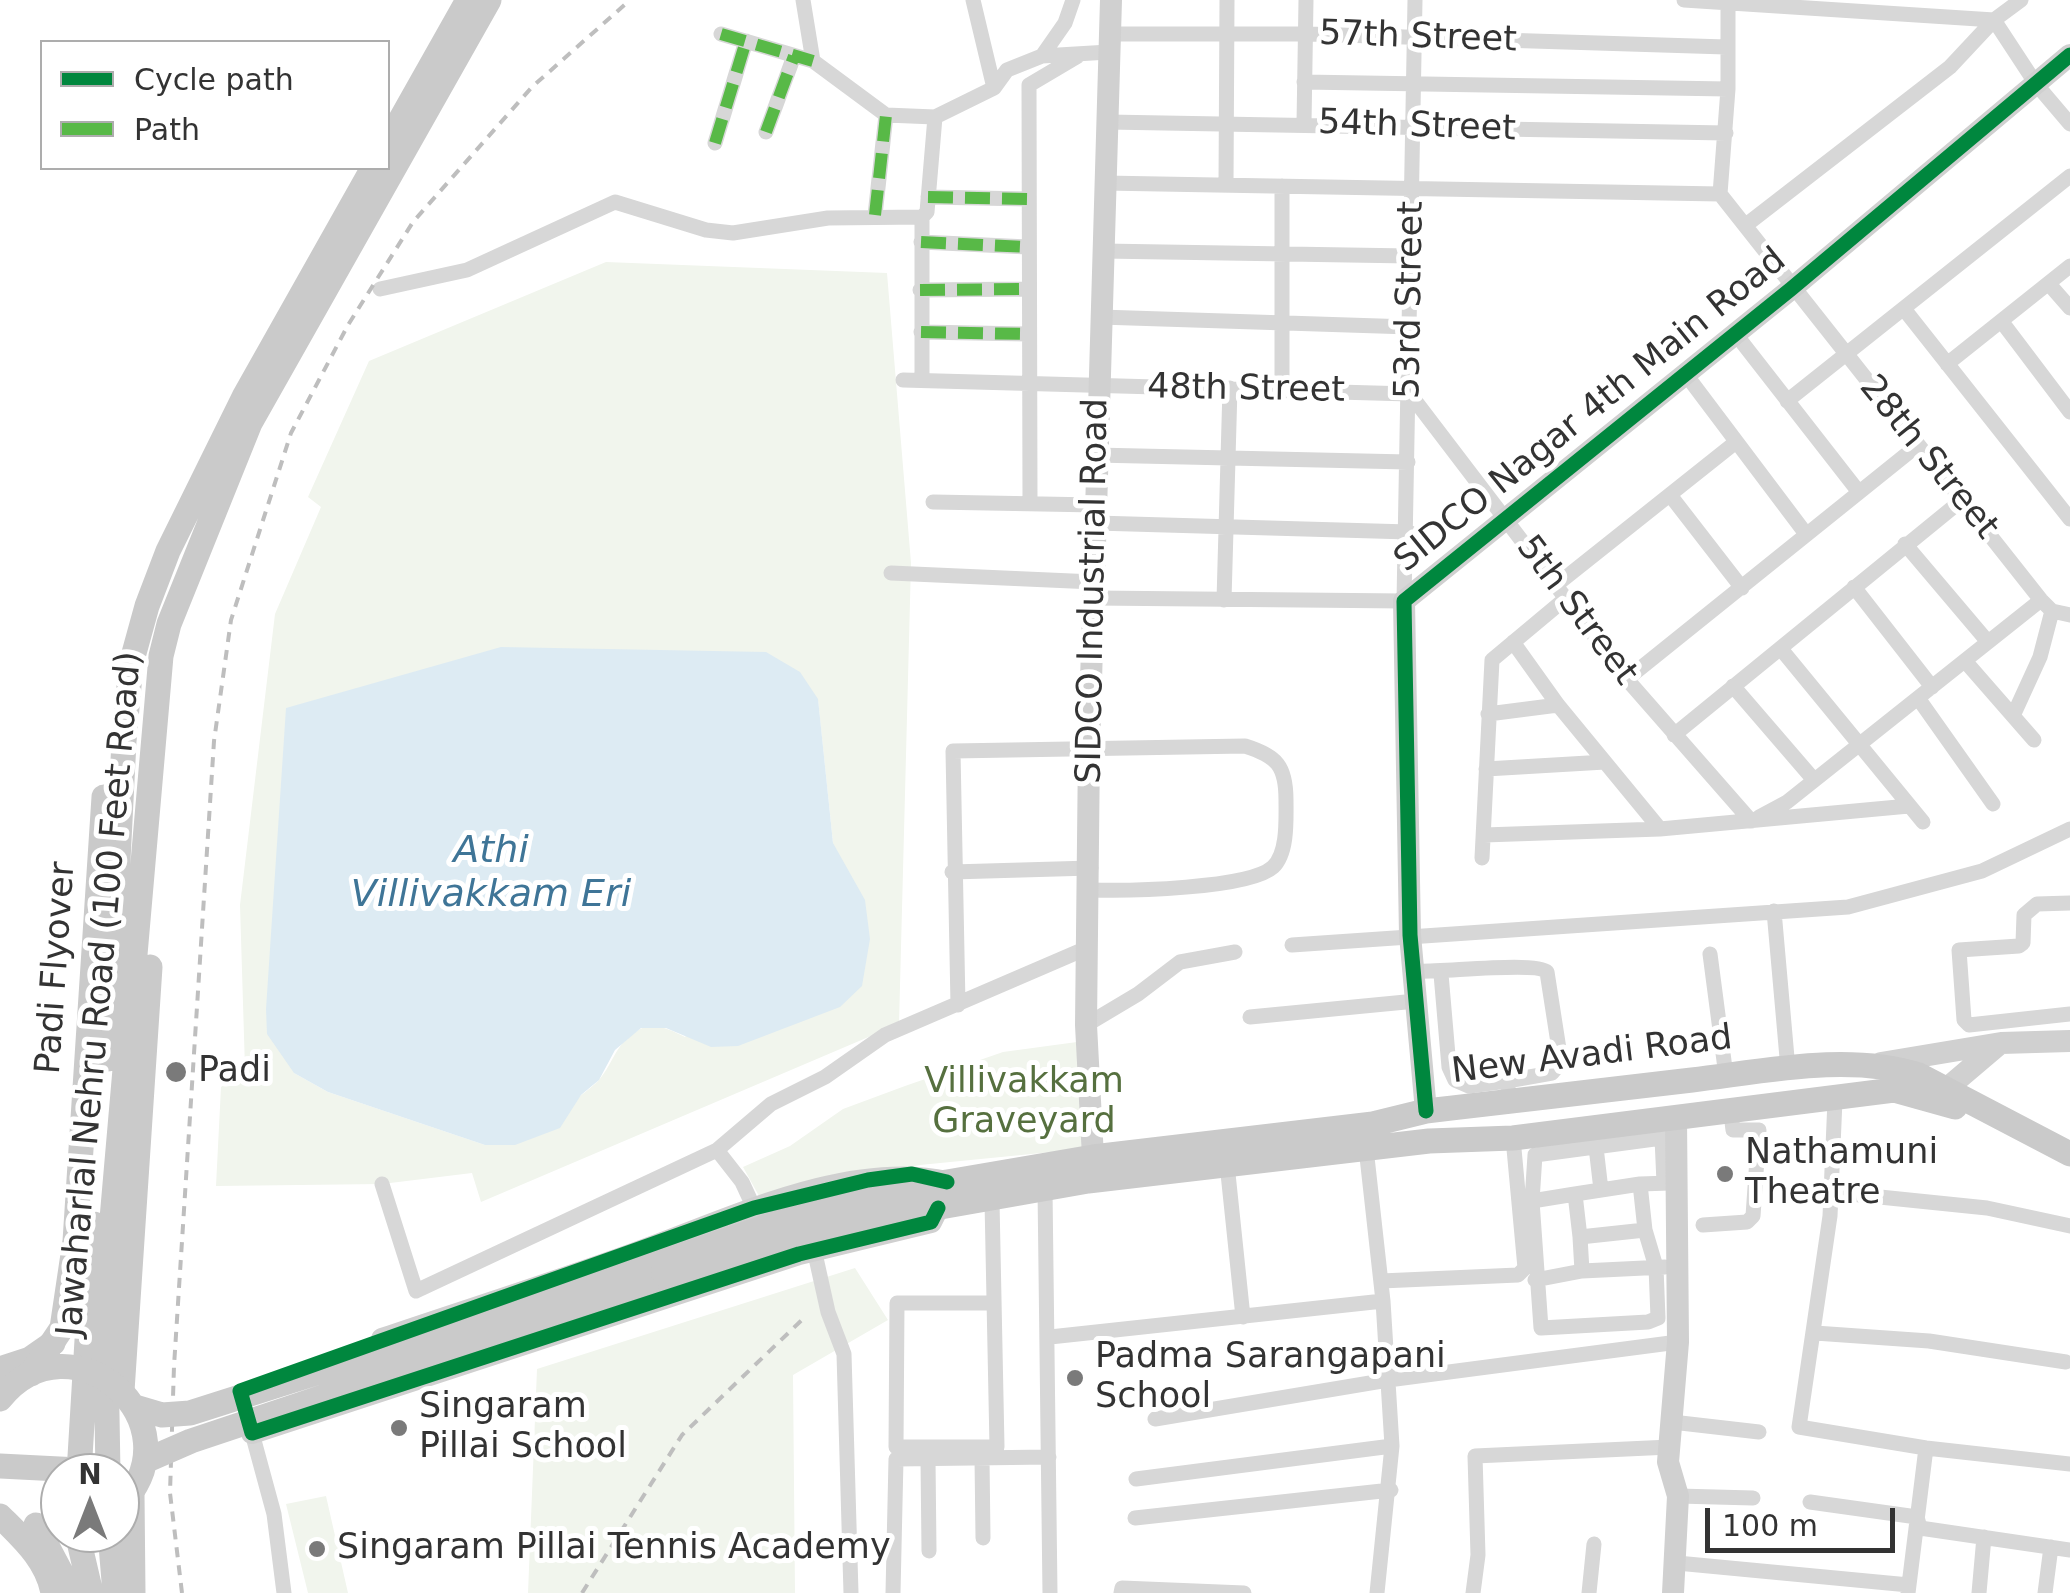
<!DOCTYPE html>
<html>
<head>
<meta charset="utf-8">
<style>
	body { margin:0 }
	#map { position:relative; width:2070px; height:1593px; overflow:hidden; background:#fff; font-family:"DejaVu Sans",sans-serif }
	canvas { display:block }
	.legend { position:absolute; left:40px; top:40px; width:350px; height:130px; box-sizing:border-box; background:#fff; border:2px solid #adadad; margin:0; padding:12px 18px; list-style:none; font-size:30px; color:#333 }
	.legend li { display:flex; align-items:center; gap:20px; height:50px }
	.legend b { width:50px; border:2px solid #adadad }
	.north { position:absolute; left:40px; top:1453px; width:100px; height:100px; box-sizing:border-box; background:#fff; border:2px solid #adadad; border-radius:50%; rotate:0deg; font-size:28px; font-weight:700; line-height:40px; text-align:center; color:#333 }
	.north::after { content:''; display:block; margin:auto; width:35px; height:45px; background:#7a7a7a; clip-path:polygon(50% 0,100% 100%,50% 72%,0 100%) }
	.scale { position:absolute; left:1705px; top:1508px; width:190px; height:45px; box-sizing:border-box; border:5px solid #333; border-top:0; padding-left:12px; font-size:30px; line-height:35px; white-space:nowrap; color:#333; -webkit-text-stroke:8px #fff; paint-order:stroke }
</style>
</head>
<body>
<div id="map">
<canvas width="2070" height="1593"></canvas>
<ul class="legend">
<li><b style="height:12px;background:#00873e"></b>Cycle path</li>
<li><b style="height:12px;background:#58b947"></b>Path</li>
</ul>
<div class="north">N</div>
<div class="scale">100 m</div>
</div>
<script>
const c = document.querySelector('canvas').getContext('2d');
c.lineJoin = 'round';
function fill(path, color) { c.fillStyle = color; c.fill(path, 'evenodd'); }
function trace(path, color, width, dash) { c.strokeStyle = color; c.lineWidth = width; c.lineCap = dash ? 'butt' : 'round'; c.setLineDash(dash || []); c.stroke(path); }
function drawText(font, color, halo, rows, align = 'center') {
  c.font = font + ' "DejaVu Sans",sans-serif'; c.lineWidth = 10; c.setLineDash([]); c.textBaseline = 'middle'; c.strokeStyle = halo; c.fillStyle = color; for (const [text, x, y, turn = 0] of rows) {
    c.save(); c.translate(x, y); c.rotate((+turn || 0) * Math.PI / 180); c.textAlign = isNaN(turn) ? turn : align; if (halo) c.strokeText(text, 0, 0); c.fillText(text, 0, 0); c.restore();
  }
}
fill(new Path2D(`
	M 606,262 L 887,273 L 911,563 L 899,1024 L 481,1202 L 472,1173 L 382,1184 L 216,1186 L 221,1087 L 245,1069 L 240,905 L 275,614 L 321,507 L 308,497 L 369,361 ZM 818,700 L 833,843 L 685,1037 C 671,1030 655,1022 640,1029 C 615,1041 613,1067 596,1083 C 566,1111 520,1127 485,1145 L 328,1092 L 294,1073 Z
	M 1077,1042 L 1082,1149 L 920,1165 L 759,1196 L 743,1167 L 790,1146 L 843,1109 L 905,1086 L 1003,1052 Z
	M 855,1268 L 888,1320 L 793,1375 L 795,1593 L 528,1593 L 537,1369 Z
	M 326,1496 L 348,1593 L 308,1593 L 286,1504 Z`), '#f1f5ed');
fill(new Path2D(`
	M 501,647 L 766,652 L 800,672 L 818,699 L 833,843 L 865,900 L 870,939 L 862,986 L 840,1007 L 738,1046 L 711,1047 L 666,1028 L 641,1028 L 615,1050 L 599,1080 L 581,1095 L 560,1128 L 515,1145 L 485,1145 L 328,1092 L 294,1073 L 267,1034 L 266,1009 L 286,708 Z`), '#ddebf3');
trace(new Path2D(`
	M 803,0 L 813,61 L 886,115 L 935,117 L 994,88 L 1007,70 L 1042,56 L 1065,23 L 1073,0
	M 973,0 L 994,88
	M 1684,0 L 1994,20 L 2036,84 L 2070,124
	M 721,34 L 813,61
	M 1110,34 L 1308,34 L 1726,47
	M 1042,56 L 1109,52
	M 1304,82 L 1728,89
	M 1108,122 L 1726,133
	M 1304,124 L 1306,0
	M 766,132 L 794,56
	M 715,143 L 746,41
	M 1104,183 L 1720,194 L 2041,600 L 2052,611 L 2070,615
	M 1226,185 L 1227,0
	M 1720,194 L 1728,89 L 1728,0
	M 928,197 L 1029,199
	M 875,215 L 886,115
	M 922,217 L 922,380
	M 1746,225 L 1950,67 L 1994,20 L 2021,0
	M 921,242 L 1028,247
	M 1103,251 L 1410,256
	M 2049,284 L 2070,308
	M 380,289 L 467,270 L 615,202 L 706,230 L 733,233 L 828,218 L 922,217 L 927,212 L 935,117
	M 920,290 L 1027,289
	M 1904,309 L 2070,519
	M 1100,317 L 1410,327
	M 2002,322 L 2070,412
	M 921,332 L 1027,334
	M 1734,332 L 1858,491
	M 1947,364 L 2070,266
	M 1684,372 L 1806,534
	M 903,380 L 1410,394 L 1631,684 L 1751,821
	M 1282,389 L 1282,186
	M 1787,401 L 2070,176
	M 1095,455 L 1408,462
	M 1670,495 L 1742,588
	M 1030,501 L 1029,85 L 1078,56
	M 933,502 L 1096,505
	M 1096,523 L 1409,532
	M 1905,544 L 1988,642
	M 891,573 L 1094,582
	M 1555,586 L 1736,442
	M 1854,587 L 1932,687
	M 1094,598 L 1404,601 L 1415,0
	M 1224,600 L 1230,388
	M 1513,642 L 1558,705 L 1660,829
	M 1781,649 L 1923,822
	M 1965,661 L 2034,740
	M 1627,679 L 1918,445
	M 1733,686 L 1814,780
	M 1918,698 L 1993,804
	M 1488,714 L 1558,705
	M 2013,716 L 2040,657 L 2052,611
	M 1674,735 L 1962,500
	M 1486,769 L 1605,762
	M 1759,817 L 1787,802 L 2041,600
	M 1484,835 L 1660,829 L 1909,806
	M 1482,858 L 1492,660 L 1565,599
	M 952,872 L 1091,868
	M 2070,903 L 2037,904 L 2024,915 L 2023,943 L 2019,946 L 1959,950 L 1964,1020 L 1969,1025 L 2070,1014
	M 1774,911 L 1788,1069
	M 1292,945 L 1848,907 L 1982,871 L 2070,829
	M 1710,954 L 1726,1076
	M 1413,971 C 1438,973 1536,961 1547,972 L 1561,1062 L 1552,1073 L 1507,1081 L 1510,1101
	M 1441,974 L 1449,1067 L 1455,1080 L 1469,1086 L 1507,1081
	M 958,1005 L 953,751 L 1245,746 C 1277,756 1286,766 1286,800 C 1286,819 1288,853 1273,867 C 1249,889 1126,891 1091,890
	M 1250,1017 L 1416,1001
	M 1086,1025 L 1138,994 L 1180,962 L 1235,952
	M 1835,1100 L 1830,1216 L 1799,1427 L 1926,1448 L 2070,1464
	M 1596,1147 L 1601,1190
	M 1366,1148 L 1383,1301 L 1392,1446 L 1377,1593
	M 1227,1164 L 1243,1317
	M 382,1184 L 416,1291 L 717,1150
	M 1045,1189 L 1050,1593
	M 1831,1192 L 1987,1208 L 2070,1226
	M 1575,1194 L 1532,1201 L 1541,1328 L 1648,1322 L 1658,1318 L 1656,1267 L 1645,1230
	M 992,1201 L 997,1447 L 896,1447 L 897,1303 L 994,1303
	M 1532,1201 L 1535,1155 L 1662,1138 L 1664,1183
	M 754,1208 L 742,1182 L 717,1150 L 771,1104 L 825,1077 L 885,1035 L 1087,948
	M 1703,1225 L 1747,1222 L 1753,1216 L 1759,1130 L 1733,1130 L 1731,1114
	M 1580,1237 L 1575,1194 L 1640,1184
	M 814,1249 L 828,1312 L 844,1354 L 851,1593
	M 1582,1271 L 1580,1237 L 1645,1230 L 1640,1184 L 1670,1183
	M 1535,1280 L 1582,1271 L 1665,1267
	M 1381,1281 L 1518,1275 L 1525,1268 L 1513,1138
	M 1815,1333 L 1929,1341 L 2066,1362
	M 1050,1337 L 1383,1301
	M 1155,1419 L 1388,1380 L 1678,1342
	M 1672,1422 L 1759,1432
	M 252,1433 L 274,1514 L 284,1593
	M 982,1458 L 983,1538
	M 928,1459 L 929,1551
	M 1136,1479 L 1392,1446
	M 1678,1496 L 1753,1498
	M 1810,1502 L 1917,1517 L 1920,1528 L 2070,1550
	M 1135,1518 L 1391,1490
	M 1677,1563 L 1909,1585
	M 893,1593 L 896,1459 L 1049,1457
	M 1121,1593 L 1122,1588 L 1244,1593
	M 1473,1593 L 1478,1555 L 1475,1456 L 1670,1447
	M 1589,1593 L 1594,1544
	M 1908,1593 L 1926,1448
	M 1979,1593 L 1984,1537
	M 2045,1593 L 2051,1547`), '#d7d7d7', 15);
trace(new Path2D(`
	M 1881,1063 L 2001,1043 L 2070,1041
	M 1940,1102 L 1945,1090 L 1998,1045
	M 1426,1111 L 1410,935 L 1404,601 L 1791,289 L 2070,55
	M 1089,1175 L 1093,1157 L 1086,1025 L 1089,749 L 1111,0
	M 382,1339 C 464,1311 547,1285 630,1255 C 724,1222 846,1160 947,1182
	M 252,1433 L 799,1254 L 931,1222 L 938,1208
	M 1673,1593 L 1678,1496 L 1668,1462 L 1678,1342 L 1676,1118`), '#d0d0d0', 22);
trace(new Path2D(`
	M 388,142 L 468,0
	M 108,1059 L 124,741 L 131,664 L 147,606 L 168,551 L 244,397 L 373,168
	M 639,1270 L 794,1217 L 947,1182 L 1093,1157 L 1373,1124 L 1426,1111 C 1515,1101 1604,1090 1692,1080 C 1766,1071 1848,1053 1919,1075 L 2070,1154
	M 646,1289 L 797,1238 L 878,1218 L 1088,1181 L 1429,1141 L 1513,1138 L 1894,1090 L 1955,1107
	M 0,1369 L 30,1359 L 53,1343
	M 122,1391 L 150,967
	M 0,1466 L 79,1470
	M 79,1473 L 94,1224
	M 108,1473 L 105,1299 L 161,656 L 169,624 L 250,423 L 489,0
	M 132,1494 L 133,1593
	M 0,1516 C 23,1539 47,1560 53,1593
	M 36,1525 L 72,1593
	M 77,1533 L 91,1593
	M 110,1533 L 115,1593`), '#cacaca', 25);
trace(new Path2D(`
	M 182,1593 L 170,1493 L 174,1366 L 214,741 L 231,620 L 291,433 L 348,325 L 413,222 L 532,87 L 630,0
	M 582,1593 L 682,1435 L 806,1316`), '#bebebe', 4, [10, 8]);
trace(new Path2D(`
	M 31,1374 L 62,1328 L 75,1241 L 104,797
	M 0,1399 C 71,1310 201,1423 120,1506
	M 135,1407 L 162,1415 L 190,1413 L 639,1270
	M 145,1461 L 191,1441 L 646,1289`), '#cacaca', 25);
trace(new Path2D(`
	M 721,34 L 813,61
	M 766,132 L 794,56
	M 715,143 L 746,41
	M 928,197 L 1029,199
	M 875,215 L 886,115
	M 921,242 L 1028,247
	M 920,290 L 1027,289
	M 921,332 L 1027,334`), '#58b947', 12, [25, 12]);
trace(new Path2D(`
	M 1426,1111 L 1410,935 L 1404,601 L 1791,289 L 2070,55
	M 938,1208 L 931,1222 L 799,1254 L 252,1433 L 240,1391 L 754,1208 L 868,1180 L 912,1174 L 947,1182`), '#00873e', 15);
for (const [x, y, r, color] of [
	[176,1072,12,"#7a7a7a"],
	[1725,1174,10,"#7a7a7a"],
	[1075,1378,10,"#7a7a7a"],
	[399,1428,10,"#7a7a7a"],
	[317,1549,10,"#7a7a7a"]
]) { const dot = new Path2D(); dot.arc(x, y, r, 0, 2 * Math.PI); c.fillStyle = color; c.fill(dot); trace(dot, '#fff', 4); }
drawText('35px', '#333', '#fff', [
	["57th Street",1418,38,2],
	["54th Street",1417,127,2],
	["53rd Street",1411,300,-89],
	["48th Street",1246,390,1],
	["SIDCO Nagar 4th Main Road",1591,411,-39],
	["28th Street",1928,458,51],
	["SIDCO Industrial Road",1094,591,-89],
	["5th Street",1576,611,53],
	["Padi Flyover",57,968,-86],
	["Jawaharlal Nehru Road (100 Feet Road)",101,994,-85],
	["New Avadi Road",1592,1056,-7]
]);
drawText('35px', '#333', '#fff', [
	["Padi",198,1072],
	["Nathamuni",1745,1154],
	["Theatre",1745,1194],
	["Padma Sarangapani",1095,1358],
	["School",1095,1398],
	["Singaram",419,1408],
	["Pillai School",419,1448],
	["Singaram Pillai Tennis Academy",337,1549]
], 'left');
drawText('35px', '#56703f', '#fff', [
	["Villivakkam",1024,1083],
	["Graveyard",1024,1123]
]);
drawText('italic 38px', '#3f7597', '#fff', [
	["Athi",491,852],
	["Villivakkam Eri",491,896]
]);
</script>
</body>
</html>
